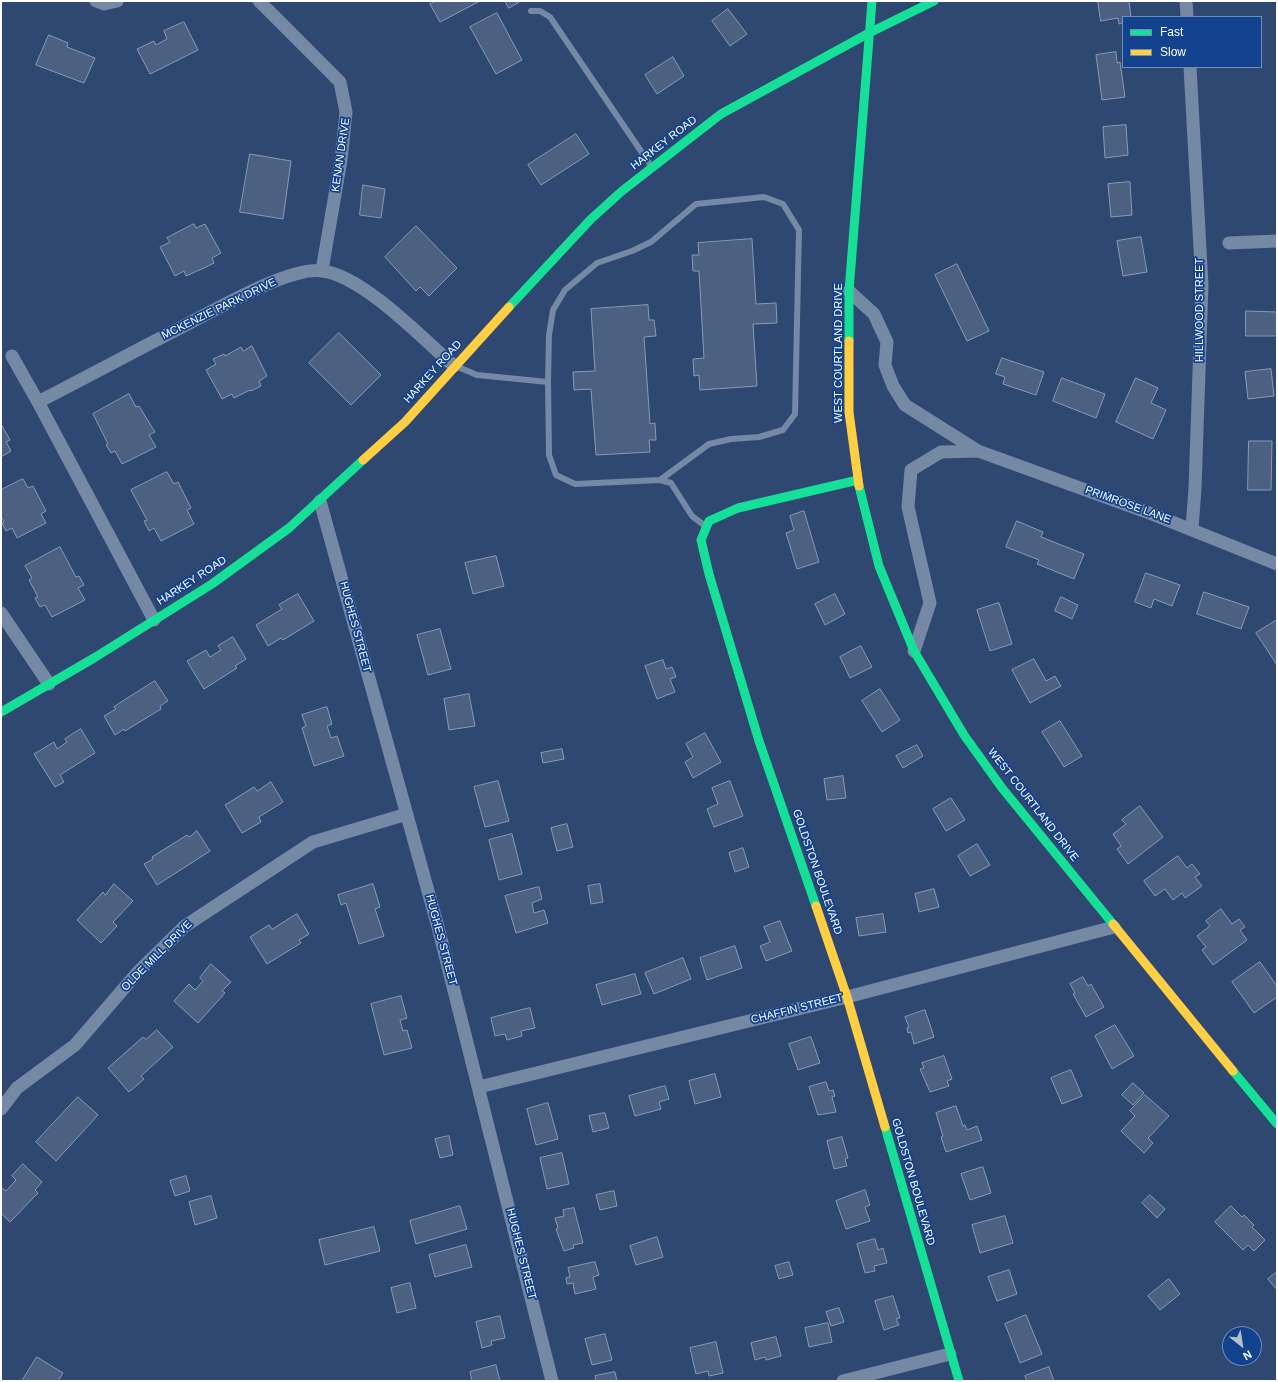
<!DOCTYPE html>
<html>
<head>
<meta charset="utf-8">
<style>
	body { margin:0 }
	#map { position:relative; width:1278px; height:1382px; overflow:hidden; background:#2e4872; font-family:Arial,sans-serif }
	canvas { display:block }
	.frame { position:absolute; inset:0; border:2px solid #fff; pointer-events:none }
	.legend { position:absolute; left:1122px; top:16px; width:140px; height:52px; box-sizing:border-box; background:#12418e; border:1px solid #718dbb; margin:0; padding:5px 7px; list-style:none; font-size:12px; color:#fff }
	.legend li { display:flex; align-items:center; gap:8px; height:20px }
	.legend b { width:20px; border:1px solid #718dbb }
	.north { position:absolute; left:1222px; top:1326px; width:40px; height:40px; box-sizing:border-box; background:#12418e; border:1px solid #718dbb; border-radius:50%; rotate:150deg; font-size:11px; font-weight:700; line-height:16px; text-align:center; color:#fff }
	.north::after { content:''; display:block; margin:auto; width:14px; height:18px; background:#b6bfce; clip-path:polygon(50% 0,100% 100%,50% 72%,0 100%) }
</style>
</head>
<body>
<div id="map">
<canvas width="1278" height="1382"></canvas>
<div class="frame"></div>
<ul class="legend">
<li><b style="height:5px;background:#16e098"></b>Fast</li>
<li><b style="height:5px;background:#ffcf43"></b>Slow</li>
</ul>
<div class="north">N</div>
</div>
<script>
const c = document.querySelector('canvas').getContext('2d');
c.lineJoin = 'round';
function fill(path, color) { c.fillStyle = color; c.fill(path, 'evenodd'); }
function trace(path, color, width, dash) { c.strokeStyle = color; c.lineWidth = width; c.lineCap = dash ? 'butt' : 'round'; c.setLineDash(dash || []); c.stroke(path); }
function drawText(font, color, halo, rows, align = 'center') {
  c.font = font + ' Arial,sans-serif'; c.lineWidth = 3.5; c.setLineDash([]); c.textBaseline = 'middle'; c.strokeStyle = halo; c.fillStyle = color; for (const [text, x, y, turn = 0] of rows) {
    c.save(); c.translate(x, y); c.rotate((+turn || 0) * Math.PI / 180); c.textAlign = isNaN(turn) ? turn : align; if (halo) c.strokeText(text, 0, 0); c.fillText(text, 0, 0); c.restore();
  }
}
const building = new Path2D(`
	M 437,1 L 480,1 L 440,22 L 430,4 Z
	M 505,1 L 521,1 L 509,8 Z
	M 1098,1 L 1129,1 L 1131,17 L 1123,17 L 1123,23 L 1119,24 L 1118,18 L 1101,21 Z
	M 728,9 L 747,34 L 730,46 L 712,21 Z
	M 497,13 L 522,60 L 496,74 L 470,27 Z
	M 184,22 L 198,50 L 150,74 L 137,49 L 154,41 L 156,45 L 167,39 L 164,31 Z
	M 49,35 L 68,43 L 67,47 L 95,58 L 84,83 L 36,65 Z
	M 1116,52 L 1117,63 L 1120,62 L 1125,97 L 1102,100 L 1096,55 Z
	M 673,57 L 684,76 L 657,94 L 645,75 Z
	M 1126,125 L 1128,155 L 1105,158 L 1103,127 Z
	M 576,134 L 589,154 L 541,185 L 528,165 Z
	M 250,154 L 291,161 L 283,219 L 240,212 Z
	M 1130,182 L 1132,215 L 1111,217 L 1108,184 Z
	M 363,185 L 385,189 L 381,218 L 360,215 Z
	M 194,224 L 196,228 L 205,224 L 221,253 L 212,258 L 214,263 L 204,268 L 186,276 L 184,271 L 175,276 L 160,247 L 170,242 L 167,238 Z
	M 416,226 L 457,268 L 429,296 L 420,287 L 416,291 L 385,257 Z
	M 1141,237 L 1147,272 L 1123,276 L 1117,241 Z
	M 752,239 L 756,304 L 776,303 L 777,323 L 753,324 L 757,386 L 700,390 L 699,375 L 694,376 L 693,359 L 704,358 L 699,271 L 693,271 L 692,255 L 699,255 L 698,243 Z
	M 957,264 L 989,331 L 967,341 L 935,275 Z
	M 648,305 L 649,320 L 654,320 L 656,336 L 644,337 L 650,424 L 655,423 L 656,440 L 649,440 L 650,452 L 596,455 L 591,389 L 574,390 L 573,372 L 595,371 L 591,309 Z
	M 1246,311 L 1277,312 L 1277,336 L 1246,336 Z
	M 339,333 L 381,375 L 351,405 L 309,363 Z
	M 252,346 L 267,376 L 259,381 L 261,386 L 251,391 L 250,390 L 234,398 L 232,394 L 222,399 L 206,370 L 216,364 L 213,359 L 224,354 L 225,356 L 241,347 L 243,351 Z
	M 1002,358 L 1044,372 L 1036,395 L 1003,384 L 1005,377 L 996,374 Z
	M 1271,369 L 1274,396 L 1248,399 L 1245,372 Z
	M 1062,378 L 1105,394 L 1096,418 L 1053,401 Z
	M 1136,378 L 1158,388 L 1151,403 L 1166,410 L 1153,439 L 1116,422 Z
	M 129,394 L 136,407 L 139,406 L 155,432 L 149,435 L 156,447 L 122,464 L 115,451 L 111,453 L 106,445 L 108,444 L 93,414 Z
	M 1,424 L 10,440 L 6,442 L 11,451 L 1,457 Z
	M 1249,441 L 1272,441 L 1271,490 L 1248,490 Z
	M 167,472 L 174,484 L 178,482 L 191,508 L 187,510 L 194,524 L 161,541 L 154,528 L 149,531 L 144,521 L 147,520 L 131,490 Z
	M 23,479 L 28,488 L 33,486 L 46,511 L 41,514 L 46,523 L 17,538 L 12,528 L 6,531 L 2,523 L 4,522 L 1,517 L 1,490 Z
	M 804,511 L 819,562 L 797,569 L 786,533 L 794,530 L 790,516 Z
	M 1017,521 L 1043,532 L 1041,537 L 1084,554 L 1074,579 L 1037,564 L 1039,560 L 1006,547 Z
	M 60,547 L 76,577 L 79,576 L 84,585 L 78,588 L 85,600 L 52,617 L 45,605 L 40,607 L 35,598 L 38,597 L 29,580 L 32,578 L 25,566 Z
	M 496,556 L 504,586 L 473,594 L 465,563 Z
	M 1146,573 L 1180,585 L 1172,606 L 1154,599 L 1151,608 L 1135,602 Z
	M 1204,592 L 1249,607 L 1241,629 L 1197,614 Z
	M 298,594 L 314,621 L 283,640 L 281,638 L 268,646 L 256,625 L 282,609 L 279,605 Z
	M 835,594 L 845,614 L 825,625 L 815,604 Z
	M 1061,597 L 1078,605 L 1072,619 L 1055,611 Z
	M 999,603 L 1012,644 L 990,651 L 977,610 Z
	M 1277,620 L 1277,665 L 1256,633 Z
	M 440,629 L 451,669 L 428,675 L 417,635 Z
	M 233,637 L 246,659 L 235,666 L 237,668 L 204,689 L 187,661 L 206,650 L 210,657 L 221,650 L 218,646 Z
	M 861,646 L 872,667 L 850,678 L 840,657 Z
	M 1034,659 L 1046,681 L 1055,676 L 1061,686 L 1030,703 L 1012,670 Z
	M 663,660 L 666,669 L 672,667 L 676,677 L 670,679 L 675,692 L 657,699 L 645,666 Z
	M 155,681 L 168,701 L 160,706 L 161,709 L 125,731 L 124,729 L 115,735 L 104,716 L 116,709 L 114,707 Z
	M 880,689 L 900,720 L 882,732 L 862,701 Z
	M 469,694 L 475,726 L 449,730 L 444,699 Z
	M 327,707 L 332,724 L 327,726 L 331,738 L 337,736 L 344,756 L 314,766 L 302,728 L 306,726 L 302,715 Z
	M 1060,721 L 1082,756 L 1064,767 L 1042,732 Z
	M 81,729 L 95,753 L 60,775 L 64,782 L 55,787 L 34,754 L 54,742 L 57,749 L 67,742 L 65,739 Z
	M 705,733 L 721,762 L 693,778 L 685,762 L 693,757 L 686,744 Z
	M 917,745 L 923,756 L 903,768 L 896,756 Z
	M 562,749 L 564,759 L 543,763 L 541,753 Z
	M 843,776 L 846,798 L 827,800 L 824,779 Z
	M 498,781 L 509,821 L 485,827 L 474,787 Z
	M 730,781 L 743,816 L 714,827 L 707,809 L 718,804 L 712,788 Z
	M 271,782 L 283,802 L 259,817 L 261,822 L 242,833 L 225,805 L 254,787 L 257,791 Z
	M 951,798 L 965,820 L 946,831 L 933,809 Z
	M 1140,806 L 1163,837 L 1128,864 L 1117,849 L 1121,846 L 1113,834 L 1126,824 L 1122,820 Z
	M 567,824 L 573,847 L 557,851 L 551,828 Z
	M 197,831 L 210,851 L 157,885 L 144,864 L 153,859 L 152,857 L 187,835 L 189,837 Z
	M 512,834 L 522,874 L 499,880 L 489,840 Z
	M 977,844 L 990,865 L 970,876 L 958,856 Z
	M 743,848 L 749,867 L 735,872 L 729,853 Z
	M 1178,856 L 1187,868 L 1192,864 L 1200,874 L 1195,877 L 1202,886 L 1185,898 L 1182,893 L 1173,900 L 1165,889 L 1155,896 L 1144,881 Z
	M 114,884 L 133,901 L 113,922 L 117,926 L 101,943 L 77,920 L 103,892 L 105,895 Z
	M 373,884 L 380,907 L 375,909 L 384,936 L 359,944 L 346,903 L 341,905 L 338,895 Z
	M 600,884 L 603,902 L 591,904 L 588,886 Z
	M 539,887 L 542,899 L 532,903 L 534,913 L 544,910 L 548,923 L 516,933 L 505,896 Z
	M 934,889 L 939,907 L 919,912 L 915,894 Z
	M 1221,909 L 1232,924 L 1239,919 L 1245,927 L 1240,930 L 1247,940 L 1213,965 L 1202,950 L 1206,947 L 1197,936 L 1210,926 L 1206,921 Z
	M 297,914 L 309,934 L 299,940 L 301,943 L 267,964 L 250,937 L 269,925 L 272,929 Z
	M 883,914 L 886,932 L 859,936 L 856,918 Z
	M 780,921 L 792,951 L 766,961 L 760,946 L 770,942 L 764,927 Z
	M 735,946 L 742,968 L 707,980 L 700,958 Z
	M 683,958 L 691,979 L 654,994 L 645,973 Z
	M 1260,962 L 1277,986 L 1277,997 L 1254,1013 L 1232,982 Z
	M 211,964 L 231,982 L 222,991 L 225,993 L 198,1023 L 174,1001 L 189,984 L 195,990 L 203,981 L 200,978 Z
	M 635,974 L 641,994 L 602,1005 L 596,985 Z
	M 1083,977 L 1088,986 L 1091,984 L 1104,1007 L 1086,1017 L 1073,994 L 1075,993 L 1070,984 Z
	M 401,996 L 407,1018 L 400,1020 L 403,1031 L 407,1030 L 412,1048 L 384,1055 L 371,1004 Z
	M 530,1008 L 535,1028 L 521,1031 L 522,1036 L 507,1040 L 505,1034 L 495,1036 L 491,1018 Z
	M 925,1010 L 934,1037 L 914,1044 L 911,1032 L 908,1033 L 907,1028 L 909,1027 L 905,1017 Z
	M 1115,1025 L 1134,1056 L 1112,1069 L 1095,1036 Z
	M 157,1030 L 173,1047 L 141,1076 L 144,1079 L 129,1092 L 108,1068 L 143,1037 L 146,1039 Z
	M 811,1037 L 820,1063 L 798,1070 L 789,1044 Z
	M 944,1056 L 952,1079 L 947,1081 L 949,1086 L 930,1092 L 920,1069 L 924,1068 L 922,1063 Z
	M 1071,1070 L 1082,1096 L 1062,1104 L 1051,1078 Z
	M 715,1074 L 721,1097 L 695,1104 L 689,1081 Z
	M 826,1082 L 829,1091 L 833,1090 L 835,1096 L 832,1097 L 836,1112 L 818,1115 L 809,1087 Z
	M 1133,1083 L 1144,1093 L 1133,1105 L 1122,1095 Z
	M 665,1086 L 669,1099 L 659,1102 L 661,1109 L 635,1116 L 629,1096 Z
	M 1145,1095 L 1169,1116 L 1148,1138 L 1153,1143 L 1144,1153 L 1121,1131 L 1135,1116 L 1130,1111 Z
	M 78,1097 L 98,1115 L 56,1161 L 36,1142 Z
	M 548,1103 L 558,1139 L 536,1145 L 527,1109 Z
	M 956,1106 L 963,1126 L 965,1125 L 967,1130 L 977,1126 L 982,1140 L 946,1152 L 941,1137 L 943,1136 L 936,1113 Z
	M 605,1113 L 609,1128 L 593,1132 L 589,1116 Z
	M 449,1136 L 453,1155 L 440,1158 L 435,1139 Z
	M 842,1137 L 848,1158 L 845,1159 L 847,1166 L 834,1169 L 827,1141 Z
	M 562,1153 L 569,1184 L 547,1189 L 540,1158 Z
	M 23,1164 L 42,1182 L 35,1190 L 38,1193 L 10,1222 L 1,1213 L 1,1187 L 6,1191 L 16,1180 L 12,1176 Z
	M 983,1167 L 991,1193 L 970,1200 L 961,1174 Z
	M 186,1176 L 190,1191 L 175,1196 L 170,1181 Z
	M 865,1190 L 870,1205 L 865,1207 L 870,1221 L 846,1229 L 836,1201 Z
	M 614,1191 L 617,1206 L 600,1210 L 596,1195 Z
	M 1150,1195 L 1165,1209 L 1157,1218 L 1142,1203 Z
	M 211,1196 L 217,1218 L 195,1225 L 189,1202 Z
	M 460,1206 L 467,1229 L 416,1244 L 410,1221 Z
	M 1231,1206 L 1242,1217 L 1244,1215 L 1254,1225 L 1252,1227 L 1265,1240 L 1254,1251 L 1248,1245 L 1243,1250 L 1215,1222 Z
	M 574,1208 L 583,1243 L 573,1245 L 574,1248 L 564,1251 L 556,1229 L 558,1228 L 555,1218 L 564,1216 L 563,1210 Z
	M 1005,1216 L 1013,1243 L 980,1253 L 972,1225 Z
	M 374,1227 L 380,1251 L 325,1265 L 319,1240 Z
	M 657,1237 L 663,1257 L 636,1265 L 630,1246 Z
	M 875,1239 L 878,1250 L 883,1248 L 887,1263 L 874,1266 L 875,1271 L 865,1273 L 857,1244 Z
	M 466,1245 L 472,1267 L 435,1277 L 429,1255 Z
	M 595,1262 L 599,1275 L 593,1277 L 596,1289 L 575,1294 L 573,1283 L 567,1284 L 566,1278 L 570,1277 L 568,1268 Z
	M 789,1262 L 793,1275 L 779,1279 L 775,1266 Z
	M 1009,1270 L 1017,1294 L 997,1301 L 988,1277 Z
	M 1277,1272 L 1277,1290 L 1268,1279 Z
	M 1169,1279 L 1180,1294 L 1160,1310 L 1148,1296 Z
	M 410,1283 L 416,1308 L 397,1313 L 391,1288 Z
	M 893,1296 L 900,1318 L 896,1319 L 899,1325 L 884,1330 L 875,1301 Z
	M 839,1308 L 844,1322 L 831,1326 L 826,1312 Z
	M 1026,1315 L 1042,1354 L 1020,1363 L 1005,1324 Z
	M 500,1316 L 505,1338 L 491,1341 L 492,1345 L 482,1348 L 476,1322 Z
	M 828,1323 L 832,1342 L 809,1347 L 805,1328 Z
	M 605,1334 L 612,1360 L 592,1365 L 585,1339 Z
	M 776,1337 L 781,1356 L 766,1360 L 765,1357 L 755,1360 L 751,1343 Z
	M 716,1342 L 723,1373 L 709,1376 L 708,1371 L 696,1374 L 690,1348 Z
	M 37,1357 L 63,1373 L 58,1381 L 22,1381 Z
	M 496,1365 L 500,1381 L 472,1381 L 470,1372 Z
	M 1049,1367 L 1054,1381 L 1027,1381 L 1025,1376 Z
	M 615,1372 L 617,1381 L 596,1381 L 595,1376 Z`);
fill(building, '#4c6082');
trace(building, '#8a9ab4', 1);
trace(new Path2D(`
	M 531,11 L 540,11 L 550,17 L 651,166
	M 456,366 L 477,375 L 548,382 L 549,455 L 556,475 L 575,484 L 660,480 L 671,483 L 692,516 L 704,525
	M 548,382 L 549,335 L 553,310 L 565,290 L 597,263 L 632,251 L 651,242 L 696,204 L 764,197 L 783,204 L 799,230 L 795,414 L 783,430 L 759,437 L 731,439 L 709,444 L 660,480`), '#7589a5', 6);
trace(new Path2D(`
	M 96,1 L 104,4 L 117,1
	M 259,1 L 340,82 L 346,112 L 341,160 L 322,270
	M 1186,1 L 1187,17
	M 1190,67 L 1202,285 L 1195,488 L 1192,529
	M 1229,243 L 1277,241
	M 849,291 L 874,314 L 887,342 L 885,365 L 893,386 L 905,405 L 978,451
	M 12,356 L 38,402 L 154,620
	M 38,402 C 85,378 131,353 178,329 C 210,313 290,265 323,271 C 364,277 422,338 454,366
	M 320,501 L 438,927 L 552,1381
	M 1,613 L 49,684
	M 914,651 L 930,603 L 908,507 L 911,470 L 941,452 L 978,451 L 1152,514 L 1277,564
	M 479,1087 L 847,997 L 1114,927
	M 1,1109 L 17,1088 L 75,1045 L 138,972 L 185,926 L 313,842 L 407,814
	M 843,1381 L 950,1354`), '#7589a5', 13);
trace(new Path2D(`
	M 509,307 L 591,219 L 622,191 L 721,114 L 869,33 L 934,1
	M 849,341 L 849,291 L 872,1
	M 859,486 L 879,566 L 914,651 L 964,735 L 1002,788 L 1113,924
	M 1,712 L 94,658 L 212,584 L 289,528 L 363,460
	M 816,906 L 759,741 L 709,574 L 701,540 L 709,521 L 738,508 L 858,480
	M 1233,1071 L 1277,1124
	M 885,1127 L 959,1381`), '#16e098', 9);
trace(new Path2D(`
	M 849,341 L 849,412 L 859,486
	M 363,460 L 405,422 L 509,307
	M 816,906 L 847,997 L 885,1127
	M 1113,924 L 1233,1071`), '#ffcf43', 9);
drawText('11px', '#fff', '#12418e', [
	["HARKEY ROAD",664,143,-38],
	["KENAN DRIVE",341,155,-82],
	["MCKENZIE PARK DRIVE",219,309,-26],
	["HILLWOOD STREET",1200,310,-90],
	["WEST COURTLAND DRIVE",839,353,-90],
	["HARKEY ROAD",433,372,-48],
	["PRIMROSE LANE",1128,505,20],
	["HARKEY ROAD",192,581,-33],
	["HUGHES STREET",355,627,75],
	["WEST COURTLAND DRIVE",1033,805,52],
	["GOLDSTON BOULEVARD",817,872,71],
	["HUGHES STREET",441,940,75],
	["OLDE MILL DRIVE",157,956,-45],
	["CHAFFIN STREET",797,1009,-14],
	["GOLDSTON BOULEVARD",913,1182,74],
	["HUGHES STREET",521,1254,76]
]);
</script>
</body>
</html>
